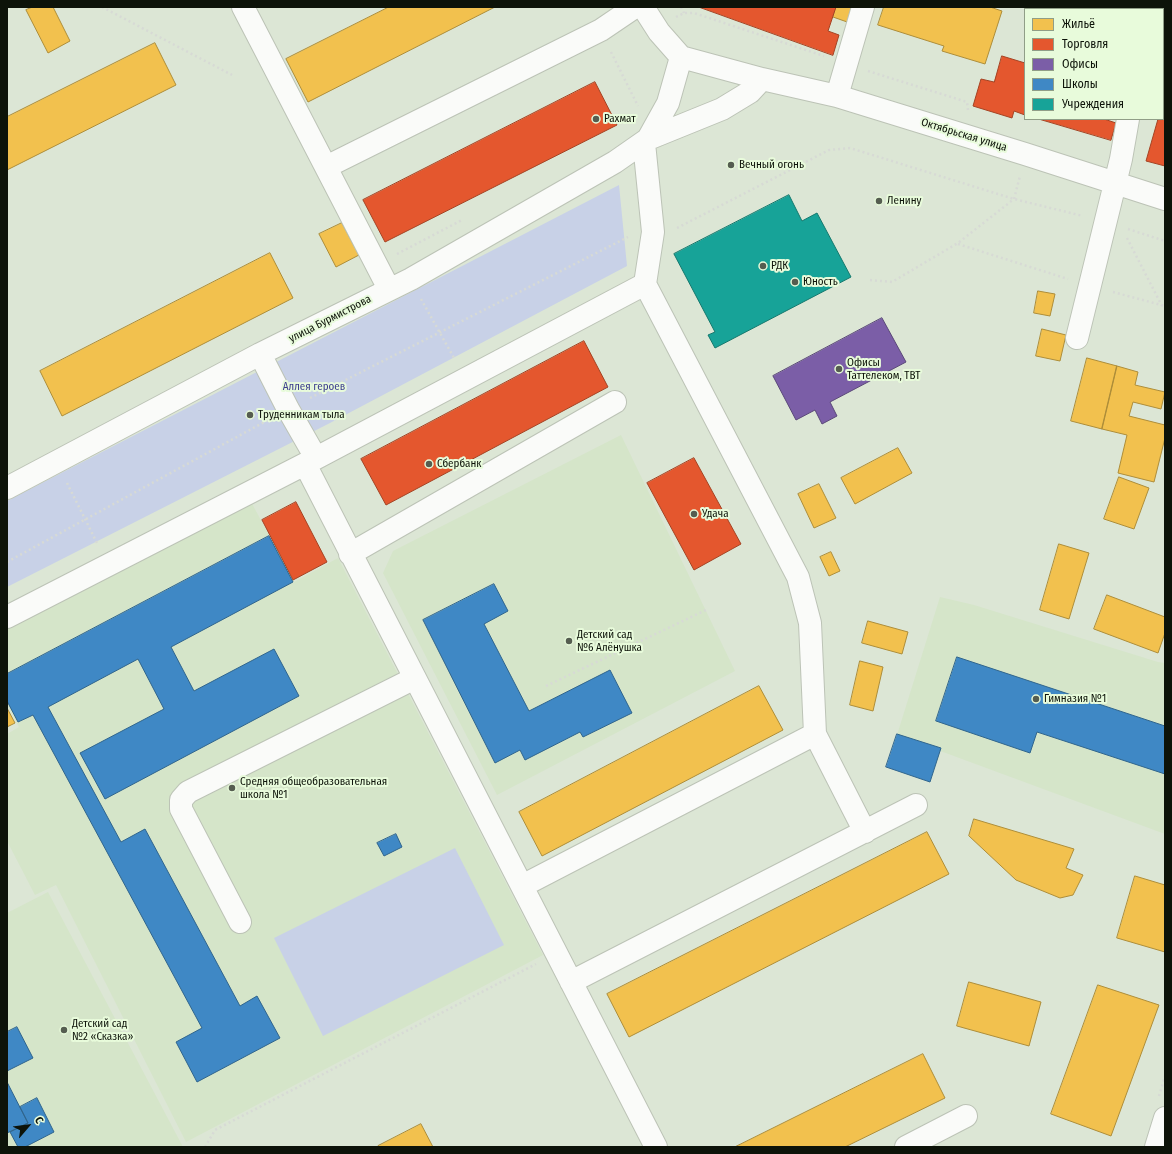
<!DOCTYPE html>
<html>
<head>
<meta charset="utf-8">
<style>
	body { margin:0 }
	#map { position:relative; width:1172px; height:1154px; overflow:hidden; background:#dce6d5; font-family:"Fira Sans Condensed",sans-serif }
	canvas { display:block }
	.frame { position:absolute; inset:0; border:8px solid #0d1309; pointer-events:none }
	.legend { position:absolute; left:1024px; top:8px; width:140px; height:112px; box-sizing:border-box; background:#e8fbdb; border:1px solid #909e87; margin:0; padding:5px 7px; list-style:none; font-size:12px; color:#0d1309 }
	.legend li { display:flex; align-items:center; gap:8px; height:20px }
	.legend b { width:20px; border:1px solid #909e87 }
	.north { position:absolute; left:8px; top:1106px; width:40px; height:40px; -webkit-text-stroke:3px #e8fbdb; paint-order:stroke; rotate:62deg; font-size:11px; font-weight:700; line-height:16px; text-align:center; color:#0d1309 }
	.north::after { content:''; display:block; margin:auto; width:14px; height:18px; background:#0d1309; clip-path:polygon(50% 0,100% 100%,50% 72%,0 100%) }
</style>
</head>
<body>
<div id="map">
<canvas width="1172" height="1154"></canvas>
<div class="frame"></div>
<ul class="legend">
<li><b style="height:11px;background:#f2c14e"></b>Жильё</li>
<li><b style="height:11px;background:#e4572e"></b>Торговля</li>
<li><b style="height:11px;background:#7b5ea7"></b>Офисы</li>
<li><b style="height:11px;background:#3f88c5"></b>Школы</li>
<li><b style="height:11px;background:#17a398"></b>Учреждения</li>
</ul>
<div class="north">С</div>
</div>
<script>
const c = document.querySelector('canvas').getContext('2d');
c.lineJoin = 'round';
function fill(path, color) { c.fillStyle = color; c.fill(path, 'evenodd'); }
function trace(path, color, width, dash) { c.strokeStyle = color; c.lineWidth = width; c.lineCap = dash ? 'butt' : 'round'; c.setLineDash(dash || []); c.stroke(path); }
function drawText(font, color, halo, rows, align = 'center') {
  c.font = font + ' "Fira Sans Condensed",sans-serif'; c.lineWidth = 4; c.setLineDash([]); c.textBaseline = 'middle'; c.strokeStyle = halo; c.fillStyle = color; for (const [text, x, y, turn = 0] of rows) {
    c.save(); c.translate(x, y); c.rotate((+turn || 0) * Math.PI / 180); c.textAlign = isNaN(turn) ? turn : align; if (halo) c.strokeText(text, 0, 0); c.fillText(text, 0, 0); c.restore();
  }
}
fill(new Path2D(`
	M 621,435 L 735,671 L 497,795 L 383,573 L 393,551 Z
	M 249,498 L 294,582 L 338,558 L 543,955 L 186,1142 L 56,885 L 35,895 L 7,841 L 7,734 L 19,727 L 7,704 L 7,625 Z
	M 940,597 L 974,605 L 1158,662 L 1165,663 L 1165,834 L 897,735 Z
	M 48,892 L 183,1147 L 7,1147 L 7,913 Z`), '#d5e5c9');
fill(new Path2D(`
	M 619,185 L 627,266 L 330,423 L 7,587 L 7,501 Z
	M 455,848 L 504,945 L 323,1036 L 274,938 Z`), '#c8d1e7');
const homes = new Path2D(`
	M 33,7 L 53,7 L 70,41 L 48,53 L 26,10 Z
	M 389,7 L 495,7 L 308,102 L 286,59 Z
	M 836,7 L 855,7 L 850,23 L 833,17 Z
	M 884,7 L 990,7 L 1002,11 L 985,64 L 942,51 L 944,46 L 878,25 Z
	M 155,43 L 176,85 L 7,170 L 7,117 Z
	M 342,223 L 359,255 L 336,267 L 319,234 Z
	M 270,253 L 293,298 L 62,416 L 40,371 Z
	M 1038,291 L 1055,294 L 1050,316 L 1034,313 Z
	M 1042,329 L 1066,335 L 1060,361 L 1036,356 Z
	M 1087,358 L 1117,366 L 1102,429 L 1071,421 Z
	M 1117,366 L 1138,372 L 1135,385 L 1165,392 L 1161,409 L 1133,402 L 1129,416 L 1165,425 L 1165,438 L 1154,482 L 1118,473 L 1127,435 L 1102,429 Z
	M 898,448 L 912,473 L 855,504 L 841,478 Z
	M 1119,477 L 1149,488 L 1134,529 L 1104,519 Z
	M 819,484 L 836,518 L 814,528 L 798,494 Z
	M 1059,544 L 1089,553 L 1069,619 L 1040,610 Z
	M 831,552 L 840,571 L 829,576 L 820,557 Z
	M 1107,595 L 1165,617 L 1165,633 L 1158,653 L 1094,629 Z
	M 868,621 L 908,632 L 902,654 L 862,643 Z
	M 860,661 L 883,667 L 873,711 L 850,705 Z
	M 759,686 L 783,730 L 542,856 L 519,812 Z
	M 7,708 L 15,723 L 7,727 Z
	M 974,819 L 1074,849 L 1066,868 L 1083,875 L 1073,895 L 1060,898 L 1016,880 L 969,836 Z
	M 927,832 L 949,874 L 629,1037 L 607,994 Z
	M 1135,876 L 1165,885 L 1165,952 L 1117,938 Z
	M 969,982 L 1041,1002 L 1029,1046 L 957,1026 Z
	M 1098,985 L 1159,1005 L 1111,1136 L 1051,1114 Z
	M 923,1054 L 945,1098 L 845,1147 L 735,1147 Z
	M 421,1124 L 433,1147 L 378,1147 L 378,1146 Z`);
fill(homes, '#f2c14e');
trace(homes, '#ad8d39', 1);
const shops = new Path2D(`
	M 699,7 L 836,7 L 828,31 L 839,35 L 833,55 Z
	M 1002,56 L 1025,63 L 1025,115 L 1014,111 L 1012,118 L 973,106 L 981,79 L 994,82 Z
	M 595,82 L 617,125 L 385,242 L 363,200 Z
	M 1165,97 L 1165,166 L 1146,161 L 1158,119 L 1163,119 L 1163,103 Z
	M 1039,119 L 1104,119 L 1116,123 L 1111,140 Z
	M 584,341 L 608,387 L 386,505 L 361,459 Z
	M 694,458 L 741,544 L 694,570 L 647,483 Z
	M 296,502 L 327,562 L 293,580 L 262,520 Z`);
fill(shops, '#e4572e');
trace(shops, '#a44323', 1);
const offices = new Path2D(`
	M 882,318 L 906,362 L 830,402 L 837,416 L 822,424 L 815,410 L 796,420 L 773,376 Z`);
fill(offices, '#7b5ea7');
trace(offices, '#5a4878', 1);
const schools = new Path2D(`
	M 269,536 L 293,582 L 171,647 L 194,691 L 274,649 L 299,696 L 105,799 L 80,753 L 164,709 L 138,659 L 48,707 L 121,842 L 145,829 L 240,1006 L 257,996 L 280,1038 L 197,1082 L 176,1042 L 202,1028 L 33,715 L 18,722 L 7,701 L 7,674 Z
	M 494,584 L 508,611 L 484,624 L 529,711 L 610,670 L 632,713 L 583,737 L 580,732 L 525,760 L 520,750 L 495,763 L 423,620 Z
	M 957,657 L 1165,726 L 1165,774 L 1037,732 L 1030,753 L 936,721 Z
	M 897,734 L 941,748 L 930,782 L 886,767 Z
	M 396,834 L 402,847 L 384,856 L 377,843 Z
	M 17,1027 L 33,1058 L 7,1071 L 7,1032 Z
	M 7,1082 L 28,1123 L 7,1133 Z
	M 37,1098 L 54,1132 L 25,1147 L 18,1147 L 10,1132 L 28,1123 L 20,1107 Z`);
fill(schools, '#3f88c5');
trace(schools, '#30658d', 1);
const public = new Path2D(`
	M 789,195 L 802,221 L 817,213 L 851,277 L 715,348 L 708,335 L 715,332 L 674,254 Z`);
fill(public, '#17a398');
trace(public, '#14786d', 1);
const minor = new Path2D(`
	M 243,7 L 389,289
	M 643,7 L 659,32 L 681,57
	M 1075,7 L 1080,9
	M 1134,7 L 1134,9
	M 681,57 L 762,79 L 837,96 L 1025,154 L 1165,199
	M 1163,70 L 1165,71
	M 837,96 L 863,7
	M 648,139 L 668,103 L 681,57
	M 326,167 L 601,30 L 635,7
	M 1077,338 L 1121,159 L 1128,119
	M 260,354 L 288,409 L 316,458
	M 305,464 L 656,1147
	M 7,488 L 260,354 L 411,279 L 615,162 L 648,139 L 722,109 L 750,92 L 762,79
	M 350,554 L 615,402
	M 7,617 L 305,464 L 645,284
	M 815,734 L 865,832
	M 522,886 L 815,734 L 810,623 L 798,577 L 645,284 L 653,232 L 644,143
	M 240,922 L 181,809 L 181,800 L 188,792 L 415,678
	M 571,982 L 916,805
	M 906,1147 L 966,1116
	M 1156,1147 L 1165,1118`);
trace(minor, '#bcc3b6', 24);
trace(new Path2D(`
	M 102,7 L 232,75
	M 681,7 L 684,13
	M 676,17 L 684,13 L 694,13 L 824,56
	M 611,52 L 638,106
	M 868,71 L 967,102 L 968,110
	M 677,228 L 829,150 L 850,148 L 1014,199 L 1083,216
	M 1128,229 L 1165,241
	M 1127,238 L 1162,306
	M 958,244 L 1068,279
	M 397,254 L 462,220
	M 870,280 L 892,282 L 958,243 L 1014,199 L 1020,176
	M 1113,292 L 1165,306
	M 421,299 L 454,358
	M 310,398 L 628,237
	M 67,483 L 98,545
	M 7,562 L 268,420
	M 546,686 L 706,610
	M 1159,1096 L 1165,1076
	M 205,1147 L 215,1130 L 536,964`), '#d7dad5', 2.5, [2, 3]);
trace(minor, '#fafbf9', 22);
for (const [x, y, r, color] of [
	[596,119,4,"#555d50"],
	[731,165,4,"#555d50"],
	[879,201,4,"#555d50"],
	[763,266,4,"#555d50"],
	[795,282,4,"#555d50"],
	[839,369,4,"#555d50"],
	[250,415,4,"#555d50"],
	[429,464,4,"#555d50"],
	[694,514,4,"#555d50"],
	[569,641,4,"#555d50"],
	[1036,699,4,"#555d50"],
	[232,788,4,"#555d50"],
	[64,1030,4,"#555d50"]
]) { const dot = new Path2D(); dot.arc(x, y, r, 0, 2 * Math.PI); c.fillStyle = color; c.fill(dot); trace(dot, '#e8fbdb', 1.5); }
drawText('11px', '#0d1309', '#e8fbdb', [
	["Рахмат",604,119],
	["Вечный огонь",739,165],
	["Ленину",887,201],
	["РДК",771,266],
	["Юность",803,282],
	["Офисы",847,363],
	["Таттелеком, ТВТ",847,376],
	["Труденникам тыла",258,415],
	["Сбербанк",437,464],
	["Удача",702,514],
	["Детский сад",577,635],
	["№6 Алёнушка",577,648],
	["Гимназия №1",1044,699],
	["Средняя общеобразовательная",240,782],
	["школа №1",240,795],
	["Детский сад",72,1024],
	["№2 «Сказка»",72,1037]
], 'left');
drawText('11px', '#0d1309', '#e8fbdb', [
	["Октябрьская улица",964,135,17],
	["улица Бурмистрова",330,319,-27]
]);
drawText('11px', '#3c3d8e', '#e8fbdb', [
	["Аллея героев",314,387]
]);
</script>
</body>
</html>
